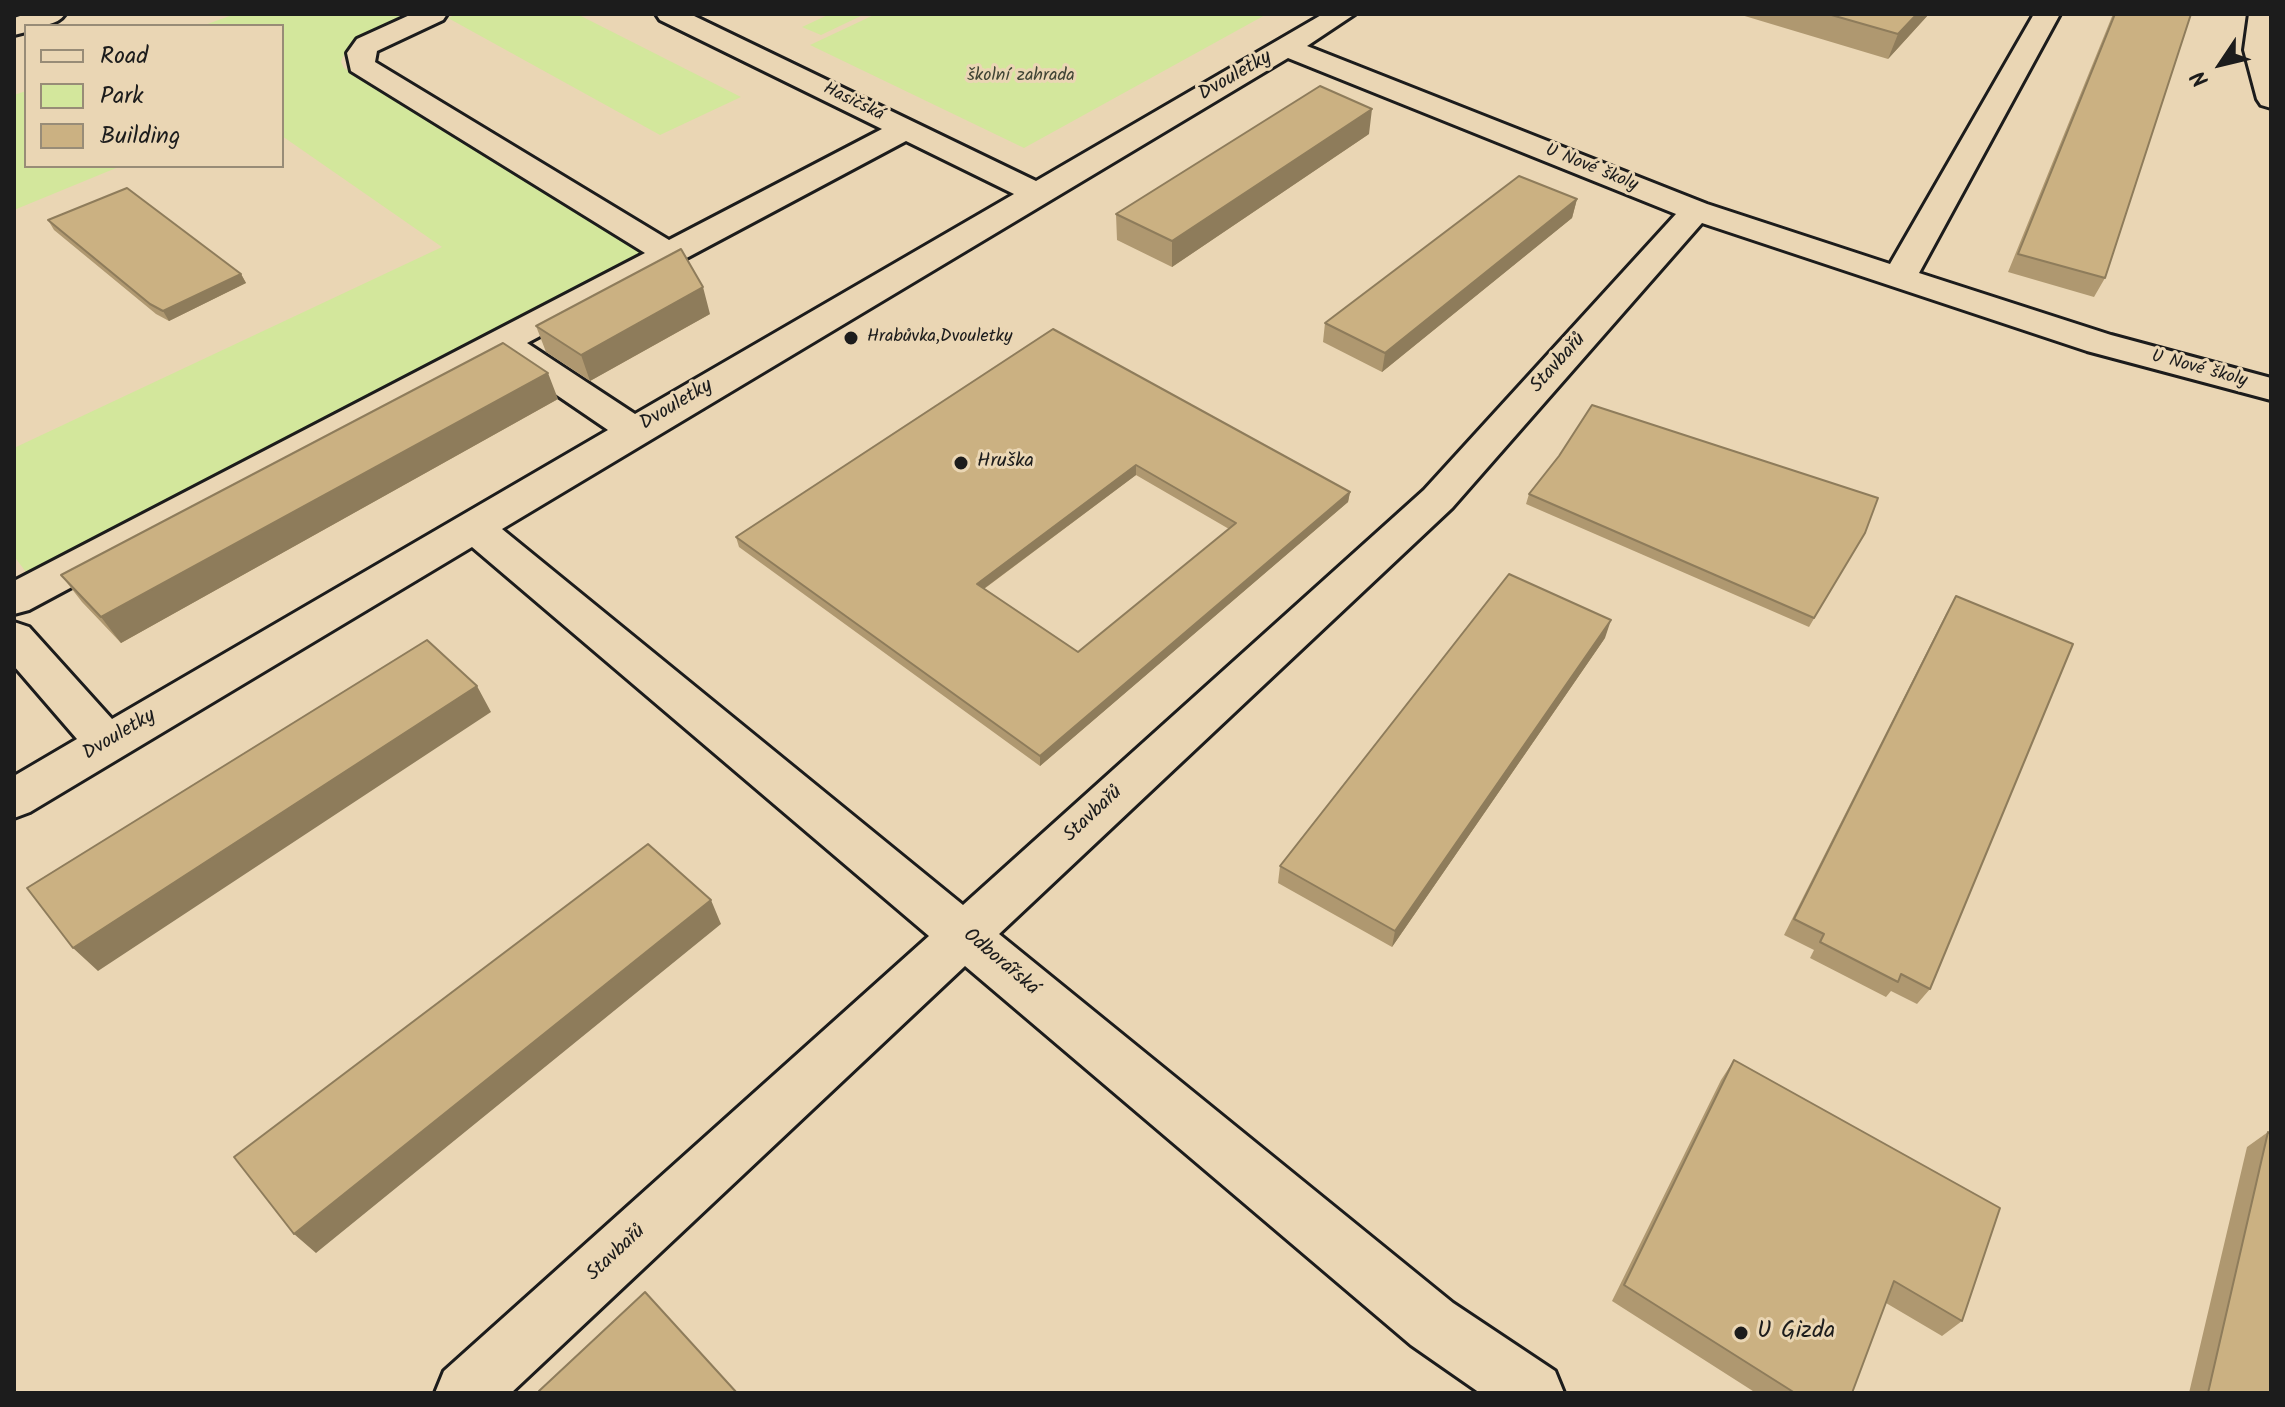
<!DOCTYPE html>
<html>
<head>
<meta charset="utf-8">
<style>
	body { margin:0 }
	#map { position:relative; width:2285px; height:1407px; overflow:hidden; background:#ead6b4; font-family:Kalam,sans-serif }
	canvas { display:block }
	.frame { position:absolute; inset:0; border:16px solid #1c1c1c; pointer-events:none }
	.legend { position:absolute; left:24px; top:24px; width:260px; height:144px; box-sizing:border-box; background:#ead6b4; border:2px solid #988c77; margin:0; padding:10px 14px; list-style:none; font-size:24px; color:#1c1c1c }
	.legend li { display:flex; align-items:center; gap:16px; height:40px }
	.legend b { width:40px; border:2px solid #988c77 }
	.north { position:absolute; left:2181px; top:24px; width:80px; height:80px; -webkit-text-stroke:6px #ead6b4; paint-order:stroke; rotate:235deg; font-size:22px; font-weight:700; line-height:32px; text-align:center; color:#1c1c1c }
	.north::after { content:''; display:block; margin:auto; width:28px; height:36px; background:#1c1c1c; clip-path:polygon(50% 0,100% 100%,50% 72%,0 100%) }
</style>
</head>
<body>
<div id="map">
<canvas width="2285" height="1407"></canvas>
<div class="frame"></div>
<ul class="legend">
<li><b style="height:10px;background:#ead6b4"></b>Road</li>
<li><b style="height:22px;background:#d3e79c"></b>Park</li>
<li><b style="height:22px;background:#cbb182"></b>Building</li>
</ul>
<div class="north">N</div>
</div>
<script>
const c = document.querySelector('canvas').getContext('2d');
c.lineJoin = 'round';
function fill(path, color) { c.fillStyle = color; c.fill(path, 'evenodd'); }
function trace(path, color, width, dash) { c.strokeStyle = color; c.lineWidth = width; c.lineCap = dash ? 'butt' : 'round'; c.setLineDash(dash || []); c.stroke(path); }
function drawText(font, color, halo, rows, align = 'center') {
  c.font = font + ' Kalam,sans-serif'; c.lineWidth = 6; c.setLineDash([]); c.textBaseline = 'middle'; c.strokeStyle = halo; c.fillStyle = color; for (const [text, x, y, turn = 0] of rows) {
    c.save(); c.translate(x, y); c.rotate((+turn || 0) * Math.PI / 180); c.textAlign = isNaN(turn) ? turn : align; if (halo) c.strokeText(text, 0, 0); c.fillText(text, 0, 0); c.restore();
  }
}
fill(new Path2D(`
	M 235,14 L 413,14 C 388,24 350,33 341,62 L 344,68 L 647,255 L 31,579 L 14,556 L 14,448 L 442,247 L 282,136 L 282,26 L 202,26 Z
	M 457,14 L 577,14 L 741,97 L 660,135 L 448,18 Z
	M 830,14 L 865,14 L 821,35 L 802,27 Z
	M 876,14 L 1267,14 L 1024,148 L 810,45 Z
	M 26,91 L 26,166 L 121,166 L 14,210 L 14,95 Z`), '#d3e79c');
const minor = new Path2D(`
	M 26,14 L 65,14 C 57,26 40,26 26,26 L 26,32 L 14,35 L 14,18 Z
	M 412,14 L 447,14 L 443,20 L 377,51 L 375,62 L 669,240 L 882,129 L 660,20 L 656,14 L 690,14 L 1036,181 L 1323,14 L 1355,14 L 1307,46 L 1707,204 L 1890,264 L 2034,14 L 2060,14 L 1919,273 L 2111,335 L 2271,378 L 2271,400 L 2087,351 L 1702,223 L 1452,508 L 999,934 L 1453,1303 L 1555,1371 L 1564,1393 L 1480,1393 L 1411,1345 L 965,966 L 511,1393 L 435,1393 L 444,1371 L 929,936 L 472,547 L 30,812 L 14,818 L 14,776 L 77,739 L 14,666 L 14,622 L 29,627 L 112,719 L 608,430 L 501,357 L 29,610 L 14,614 L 14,581 L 645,253 L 351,71 L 347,53 L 357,39 ZM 1288,58 L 1676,214 L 1424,490 L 963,905 L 502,529 ZM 906,141 L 1014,194 L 635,414 L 527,343 Z
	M 2249,14 L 2271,14 L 2271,108 L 2261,105 L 2257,99 L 2244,50 Z`);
trace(minor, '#1c1c1c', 6);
fill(minor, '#ead6b4');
fill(new Path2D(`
	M 1738,14 L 1929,14 L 1888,59 Z
	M 2113,14 L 2191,14 L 2105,278 L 2094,297 L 2008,272 Z
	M 1369,134 L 1172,267 L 1117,240 L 1116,214 Z
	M 1577,199 L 1572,218 L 1382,372 L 1323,342 L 1325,323 Z
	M 48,220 L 241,274 L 246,283 L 169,321 L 156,314 L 54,230 Z
	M 710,314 L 590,381 L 546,352 L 536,326 Z
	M 1053,329 L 1350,492 L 1348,502 L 1040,766 L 739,547 L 736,537 ZM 1136,475 L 1229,529 L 1078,652 L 984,589 Z
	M 558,399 L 121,643 L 82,602 L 61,575 Z
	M 1529,494 L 1865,533 L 1809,627 L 1526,504 Z
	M 1956,596 L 1930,989 L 1917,1004 L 1891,991 L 1886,997 L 1810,958 L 1814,950 L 1784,935 L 1946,614 Z
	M 1605,638 L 1392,947 L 1278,883 L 1280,866 Z
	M 1734,1060 L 1962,1321 L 1942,1336 L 1886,1303 L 1852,1393 L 1756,1393 L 1612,1301 L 1721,1080 Z
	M 2268,1132 L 2271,1393 L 2189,1393 L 2247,1147 Z`), '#af9870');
fill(new Path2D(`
	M 1917,14 L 1929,14 L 1888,59 L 1898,34 Z
	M 1372,109 L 1369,134 L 1172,267 L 1172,241 Z
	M 1577,199 L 1572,218 L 1382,372 L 1385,353 Z
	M 241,274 L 246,283 L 169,321 L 163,311 Z
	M 703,287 L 710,314 L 590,381 L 581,355 Z
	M 548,373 L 558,399 L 121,643 L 101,617 Z
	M 1136,465 L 1136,475 L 978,593 L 977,584 Z
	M 1350,492 L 1348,502 L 1040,766 L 1040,756 Z
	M 1611,620 L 1605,638 L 1392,947 L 1395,931 Z
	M 477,686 L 491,712 L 98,971 L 73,948 Z
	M 711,900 L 721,924 L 316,1253 L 294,1234 Z`), '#8e7c5b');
const building = new Path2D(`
	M 1828,14 L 1917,14 L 1898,34 Z
	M 2115,14 L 2191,14 L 2105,278 L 2018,254 Z
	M 1320,86 L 1372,109 L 1172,241 L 1116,214 Z
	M 1519,176 L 1577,199 L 1385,353 L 1325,323 Z
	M 127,188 L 241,274 L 163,311 L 150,304 L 48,220 Z
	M 681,249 L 703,287 L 581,355 L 536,326 Z
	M 1053,329 L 1350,492 L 1040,756 L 736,537 ZM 1136,465 L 1236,523 L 1078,652 L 977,584 Z
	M 503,343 L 548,373 L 101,617 L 61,575 Z
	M 1592,405 L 1878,498 L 1865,533 L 1814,618 L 1529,494 L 1559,456 Z
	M 1509,574 L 1611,620 L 1395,931 L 1280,866 Z
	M 1956,596 L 2073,644 L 1930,989 L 1901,974 L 1898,982 L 1820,942 L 1824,934 L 1794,919 Z
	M 427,640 L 477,686 L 73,948 L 27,888 Z
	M 648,844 L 711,900 L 294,1234 L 234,1157 Z
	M 1734,1060 L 2000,1208 L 1962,1321 L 1894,1281 L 1852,1393 L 1795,1393 L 1624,1285 Z
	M 2268,1132 L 2271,1134 L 2271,1393 L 2208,1393 Z
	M 645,1292 L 737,1393 L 541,1393 L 539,1391 Z`);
fill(building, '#cbb182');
trace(building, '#8e7c5b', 2);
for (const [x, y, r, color] of [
	[851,338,8,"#1c1c1c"],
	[961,463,8,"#1c1c1c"],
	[1741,1333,8,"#1c1c1c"]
]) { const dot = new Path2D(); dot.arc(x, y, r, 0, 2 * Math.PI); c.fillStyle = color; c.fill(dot); trace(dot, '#ead6b4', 3); }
drawText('18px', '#414536', '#ead6b4', [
	["školní zahrada",1021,77]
]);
drawText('18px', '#1c1c1c', '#ead6b4', [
	["Hasičská",853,103,26],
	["U Nové školy",1591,169,22],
	["U Nové školy",2199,370,15]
]);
drawText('18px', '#1c1c1c', '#ead6b4', [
	["Hrabůvka,Dvouletky",867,338]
], 'left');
drawText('20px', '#1c1c1c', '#ead6b4', [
	["Dvouletky",1236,77,-30],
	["Stavbařů",1559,364,-48],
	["Dvouletky",677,406,-31],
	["Dvouletky",120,736,-31],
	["Stavbařů",1094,815,-43],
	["Odborářská",1000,963,40],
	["Stavbařů",617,1254,-43]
]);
drawText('20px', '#1c1c1c', '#ead6b4', [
	["Hruška",977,463]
], 'left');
drawText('24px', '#1c1c1c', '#ead6b4', [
	["U Gizda",1757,1333]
], 'left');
</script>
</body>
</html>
